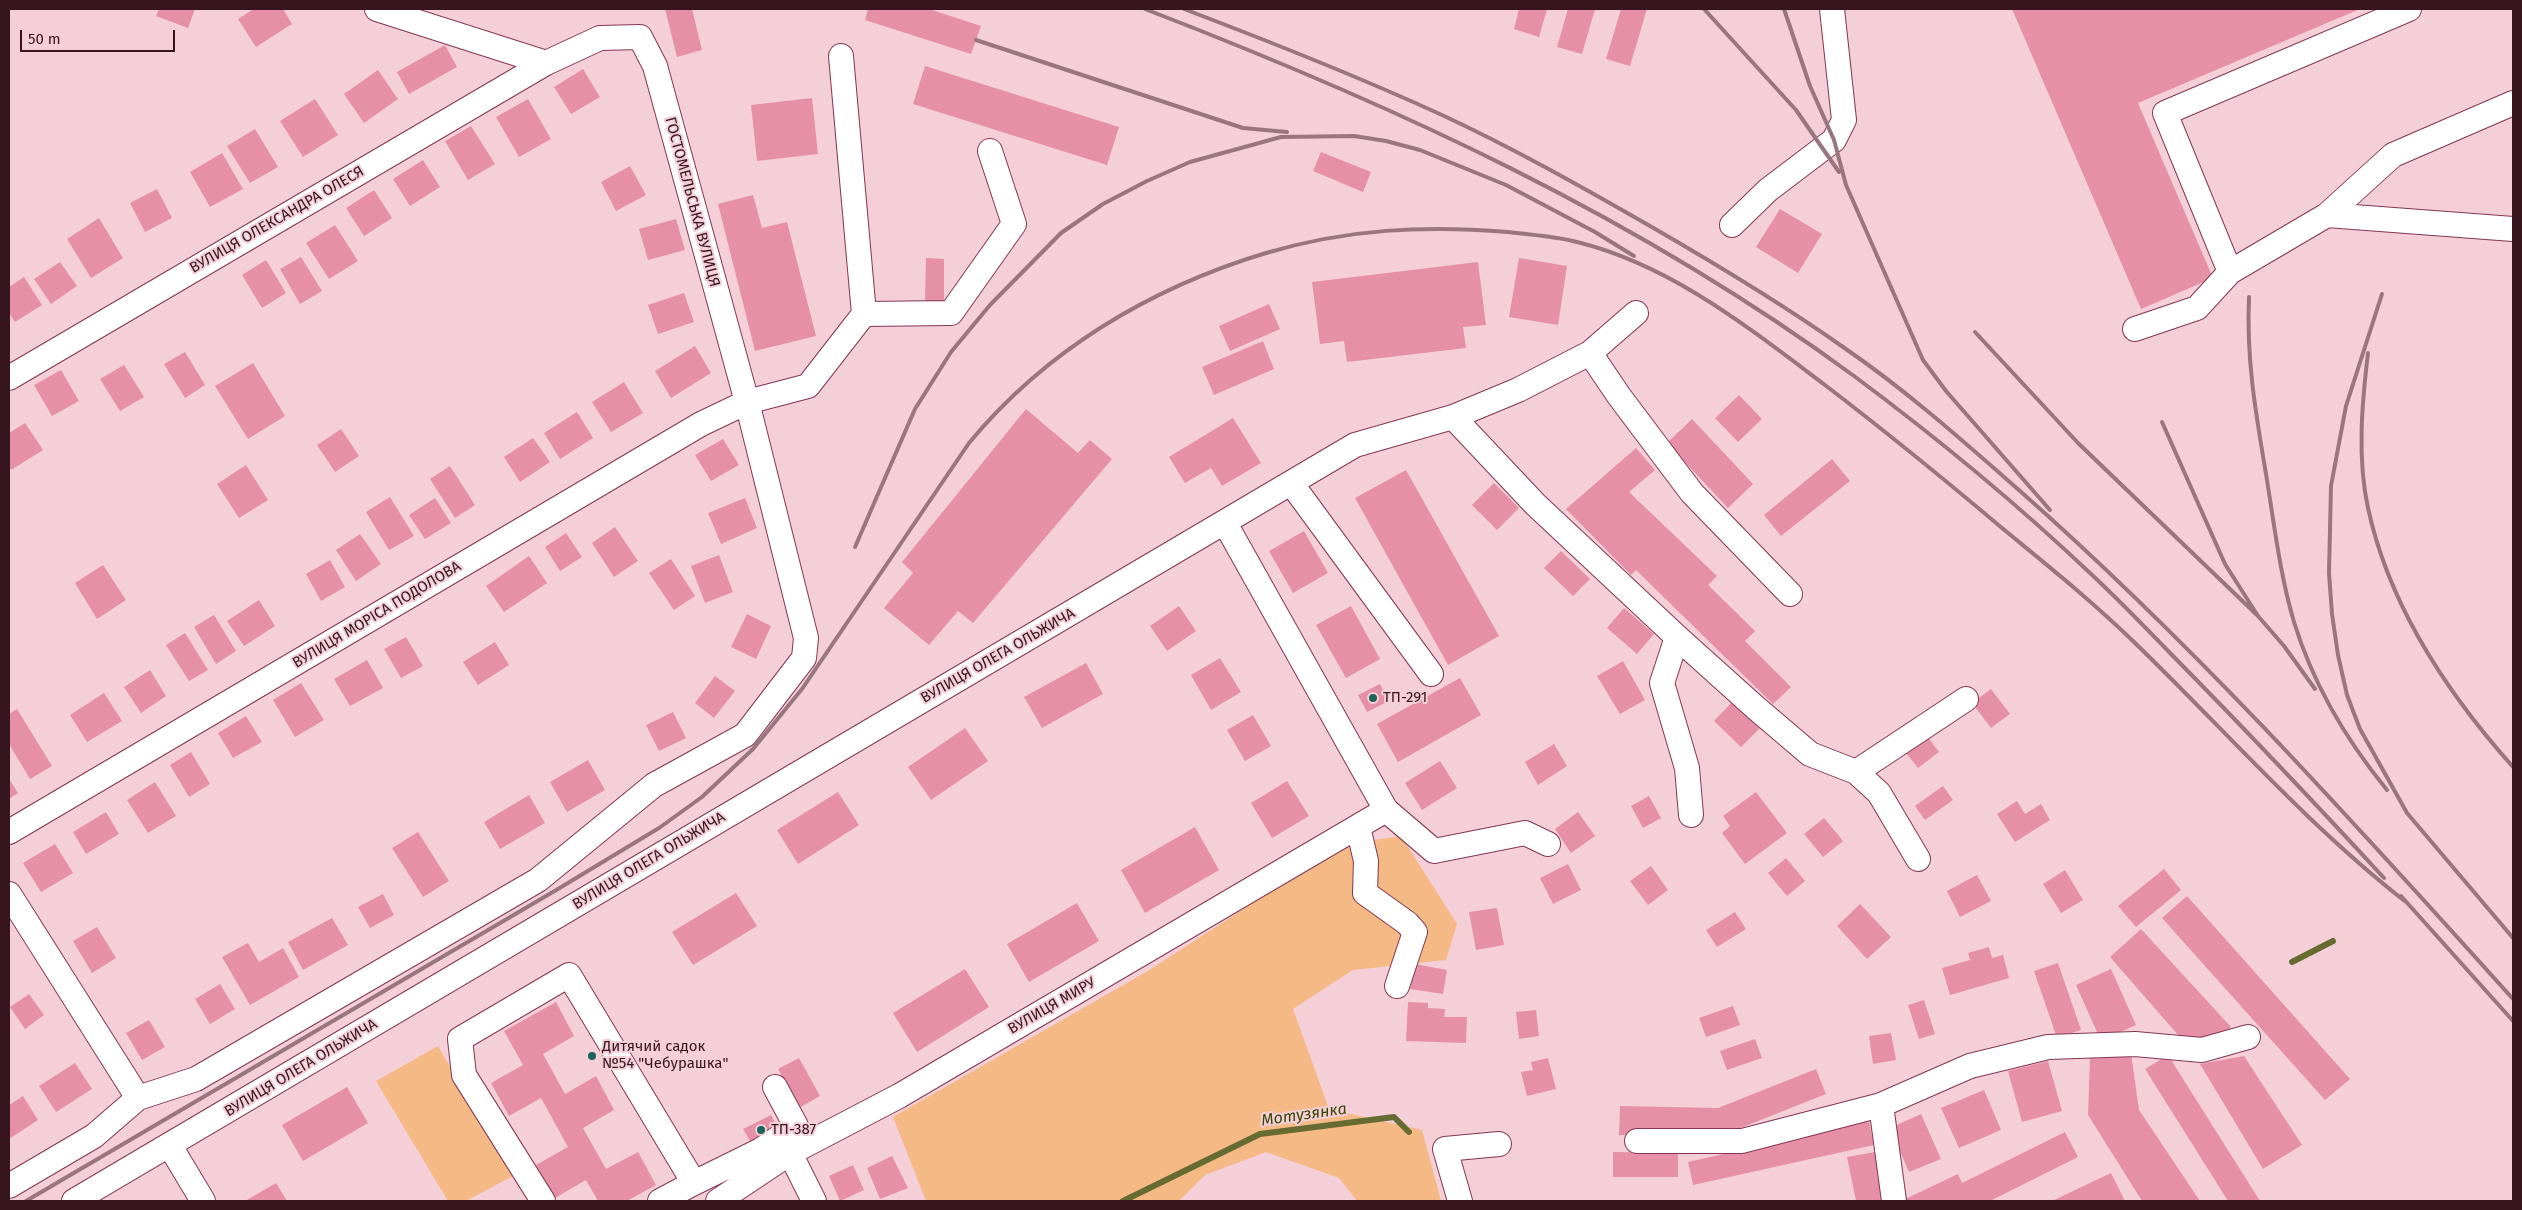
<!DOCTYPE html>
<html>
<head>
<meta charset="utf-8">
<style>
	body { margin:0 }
	#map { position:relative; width:2522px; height:1210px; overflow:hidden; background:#f4cfd8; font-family:"Fira Sans",sans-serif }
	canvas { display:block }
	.frame { position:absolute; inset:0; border:10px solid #36151f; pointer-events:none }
	.scale { position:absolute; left:20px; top:30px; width:155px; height:22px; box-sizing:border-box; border:2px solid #36151f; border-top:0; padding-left:6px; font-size:15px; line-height:18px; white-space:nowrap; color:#36151f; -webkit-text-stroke:4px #f4cfd8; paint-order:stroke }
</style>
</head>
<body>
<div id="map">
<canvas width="2522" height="1210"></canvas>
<div class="frame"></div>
<div class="scale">50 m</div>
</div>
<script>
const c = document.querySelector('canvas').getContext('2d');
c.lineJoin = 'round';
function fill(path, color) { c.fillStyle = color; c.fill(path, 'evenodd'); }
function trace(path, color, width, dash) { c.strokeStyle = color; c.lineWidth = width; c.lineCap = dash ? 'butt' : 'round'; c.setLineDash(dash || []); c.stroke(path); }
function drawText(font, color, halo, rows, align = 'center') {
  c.font = font + ' "Fira Sans",sans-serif'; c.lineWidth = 4; c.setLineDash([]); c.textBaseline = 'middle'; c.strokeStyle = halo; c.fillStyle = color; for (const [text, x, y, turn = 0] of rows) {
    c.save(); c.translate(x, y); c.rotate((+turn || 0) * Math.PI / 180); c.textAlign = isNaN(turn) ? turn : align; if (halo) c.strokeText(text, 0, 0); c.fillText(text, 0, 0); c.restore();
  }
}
fill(new Path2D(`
	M 1401,836 L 1457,924 L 1446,960 L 1353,970 L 1293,1009 L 1329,1109 L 1422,1130 L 1441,1201 L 1357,1201 L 1339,1178 L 1266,1152 L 1205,1175 L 1179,1201 L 926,1201 L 893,1117 L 1146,972 L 1253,903 L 1355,843 Z
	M 438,1046 L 513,1176 L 466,1201 L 448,1201 L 376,1081 Z`), '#f4b985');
trace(new Path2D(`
	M 2292,962 L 2333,941
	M 1123,1201 L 1260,1134 L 1394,1117 L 1409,1132`), '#666c31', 6);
fill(new Path2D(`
	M 159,9 L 195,9 L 188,28 L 156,16 Z
	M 254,9 L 283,9 L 292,24 L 256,47 L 238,19 Z
	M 665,9 L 692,9 L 702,50 L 677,57 Z
	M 868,9 L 929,9 L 981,26 L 971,54 L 865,20 Z
	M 1519,9 L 1547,9 L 1539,37 L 1514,29 Z
	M 1568,9 L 1595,9 L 1582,54 L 1557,47 Z
	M 1621,9 L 1647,9 L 1630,66 L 1606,59 Z
	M 2012,9 L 2360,9 L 2138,103 L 2213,278 L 2141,309 Z
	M 445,45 L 457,67 L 409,94 L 397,72 Z
	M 925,66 L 1119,127 L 1107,165 L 913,104 Z
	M 583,69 L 600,97 L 571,114 L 554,87 Z
	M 378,70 L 398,99 L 364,123 L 344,94 Z
	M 812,98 L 818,154 L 757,161 L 751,105 Z
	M 315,99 L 338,135 L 303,157 L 280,121 Z
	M 528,99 L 551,139 L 519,157 L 496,117 Z
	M 471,126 L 495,164 L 468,180 L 445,141 Z
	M 255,129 L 278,167 L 250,183 L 227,146 Z
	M 1321,152 L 1371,172 L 1363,192 L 1313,171 Z
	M 222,153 L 243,189 L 210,207 L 190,172 Z
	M 423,160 L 440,187 L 410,206 L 393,179 Z
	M 630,166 L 646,195 L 616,211 L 601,182 Z
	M 157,189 L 172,218 L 145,232 L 130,203 Z
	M 374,190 L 392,218 L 364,236 L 346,208 Z
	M 753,195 L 762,228 L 787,222 L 816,336 L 755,351 L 718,204 Z
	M 1780,209 L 1822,234 L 1798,273 L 1756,247 Z
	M 99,218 L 123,258 L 91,278 L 67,239 Z
	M 676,219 L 685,250 L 648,260 L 639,229 Z
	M 335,225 L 358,261 L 329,279 L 306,243 Z
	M 301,257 L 322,291 L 300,304 L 280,269 Z
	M 926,258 L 944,259 L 944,304 L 925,303 Z
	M 1519,258 L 1567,266 L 1558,325 L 1509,317 Z
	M 266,260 L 286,293 L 262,308 L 242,275 Z
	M 60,262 L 77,286 L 51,304 L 34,279 Z
	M 1478,262 L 1486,325 L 1463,327 L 1466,348 L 1347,362 L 1344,341 L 1320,344 L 1312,282 Z
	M 24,277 L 42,305 L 15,322 L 9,313 L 9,287 Z
	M 684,293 L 694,322 L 658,334 L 648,305 Z
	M 1269,304 L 1280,329 L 1230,351 L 1219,326 Z
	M 1263,341 L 1274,369 L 1214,395 L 1202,367 Z
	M 695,346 L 711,373 L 671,398 L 655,371 Z
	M 185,352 L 205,385 L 185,398 L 164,364 Z
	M 253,363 L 285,416 L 248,439 L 215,386 Z
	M 124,365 L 144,397 L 120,411 L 100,379 Z
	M 61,370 L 79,401 L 52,416 L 34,385 Z
	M 624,382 L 643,413 L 611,432 L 592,402 Z
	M 1739,395 L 1762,419 L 1738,442 L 1715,418 Z
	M 1026,409 L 1078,453 L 1090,440 L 1112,459 L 973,623 L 958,611 L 929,645 L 884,608 L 913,573 L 902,562 Z
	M 577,412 L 593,438 L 560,459 L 544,433 Z
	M 1233,418 L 1261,463 L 1222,486 L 1211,468 L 1185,483 L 1169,457 Z
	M 1692,419 L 1753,484 L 1728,508 L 1667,443 Z
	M 25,423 L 43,450 L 11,470 L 9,466 L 9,433 Z
	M 341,429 L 359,456 L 335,472 L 317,445 Z
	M 533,438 L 550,462 L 520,482 L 504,457 Z
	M 723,439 L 739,465 L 711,481 L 695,455 Z
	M 1636,448 L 1655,470 L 1629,492 L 1717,576 L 1708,585 L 1755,631 L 1745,641 L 1791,687 L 1773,704 L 1636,570 L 1631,575 L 1566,509 Z
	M 1832,459 L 1850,481 L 1781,536 L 1764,515 Z
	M 246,465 L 268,500 L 239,518 L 217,484 Z
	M 450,466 L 475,505 L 455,518 L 430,479 Z
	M 1406,470 L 1499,636 L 1448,665 L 1355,498 Z
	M 1494,483 L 1519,508 L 1497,530 L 1472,505 Z
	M 390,497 L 414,536 L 389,550 L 366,512 Z
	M 435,498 L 451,523 L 425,539 L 409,515 Z
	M 745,498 L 757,528 L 721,544 L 708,513 Z
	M 615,527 L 638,561 L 614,577 L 592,543 Z
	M 1304,531 L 1328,573 L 1293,593 L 1269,551 Z
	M 566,533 L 582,557 L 560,571 L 545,547 Z
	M 360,534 L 381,564 L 356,581 L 336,550 Z
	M 1561,551 L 1590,579 L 1573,596 L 1544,568 Z
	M 719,555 L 733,592 L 705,603 L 691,566 Z
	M 529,556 L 547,583 L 504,612 L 486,586 Z
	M 671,559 L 695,596 L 674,610 L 649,573 Z
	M 330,560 L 345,587 L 321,601 L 306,574 Z
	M 103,565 L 126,600 L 97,619 L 75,583 Z
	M 259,600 L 275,626 L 244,646 L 227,621 Z
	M 1179,606 L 1196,631 L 1167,651 L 1150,626 Z
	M 1351,606 L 1380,659 L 1346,678 L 1316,625 Z
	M 1624,608 L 1654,634 L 1637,654 L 1607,628 Z
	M 747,614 L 771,626 L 756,659 L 731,647 Z
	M 214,615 L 236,651 L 216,664 L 194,627 Z
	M 185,633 L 208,670 L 189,681 L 166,645 Z
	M 406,637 L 423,666 L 401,678 L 384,649 Z
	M 495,642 L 509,665 L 478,685 L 463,662 Z
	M 1220,658 L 1241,692 L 1211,710 L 1191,675 Z
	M 367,660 L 383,688 L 350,706 L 334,679 Z
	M 1623,661 L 1645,700 L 1620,714 L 1597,676 Z
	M 1086,663 L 1103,694 L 1042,728 L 1024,697 Z
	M 150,670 L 166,696 L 141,713 L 124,687 Z
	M 715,676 L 735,691 L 714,718 L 695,703 Z
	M 1460,678 L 1481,715 L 1398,762 L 1377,724 Z
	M 301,683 L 324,720 L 295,737 L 273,700 Z
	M 1380,684 L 1389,701 L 1367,712 L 1358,695 Z
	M 1991,689 L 2010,714 L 1991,728 L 1972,703 Z
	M 104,693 L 122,721 L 87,742 L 70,715 Z
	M 1733,701 L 1760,728 L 1741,747 L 1714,721 Z
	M 17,709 L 52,766 L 30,779 L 9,744 L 9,714 Z
	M 673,712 L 686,738 L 659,751 L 646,725 Z
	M 1253,715 L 1271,746 L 1245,761 L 1227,730 Z
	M 246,716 L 262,742 L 233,758 L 218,733 Z
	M 965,728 L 988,761 L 931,800 L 908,767 Z
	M 1927,736 L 1939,752 L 1918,768 L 1906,753 Z
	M 1554,744 L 1567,766 L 1538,785 L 1525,762 Z
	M 191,752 L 210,784 L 189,797 L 170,765 Z
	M 588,760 L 605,790 L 567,812 L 550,782 Z
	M 1440,761 L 1457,788 L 1422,810 L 1405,783 Z
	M 9,779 L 18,793 L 9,799 Z
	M 1287,781 L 1309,816 L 1272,838 L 1251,803 Z
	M 155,782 L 176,816 L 148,833 L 127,800 Z
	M 1943,786 L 1953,800 L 1925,820 L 1915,806 Z
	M 838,792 L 859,825 L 798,864 L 777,830 Z
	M 1756,792 L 1787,833 L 1745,864 L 1722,833 L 1730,826 L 1723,816 Z
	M 529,795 L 545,823 L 500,849 L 484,822 Z
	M 1649,796 L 1661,818 L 1643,828 L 1631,806 Z
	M 2017,801 L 2025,814 L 2041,804 L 2050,820 L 2015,842 L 1997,814 Z
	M 106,812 L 119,834 L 86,854 L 73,832 Z
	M 1578,812 L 1595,836 L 1571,853 L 1555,829 Z
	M 1824,818 L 1843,841 L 1823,857 L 1804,834 Z
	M 1195,827 L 1219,870 L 1145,913 L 1121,870 Z
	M 418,832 L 449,881 L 423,897 L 392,848 Z
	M 55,844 L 73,873 L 41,892 L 23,863 Z
	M 1786,858 L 1805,881 L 1787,896 L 1768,873 Z
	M 1568,864 L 1581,890 L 1553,904 L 1540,878 Z
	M 1651,866 L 1668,890 L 1648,905 L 1630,881 Z
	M 2164,869 L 2181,890 L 2136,927 L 2118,906 Z
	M 2065,870 L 2083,900 L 2061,913 L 2043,884 Z
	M 1977,875 L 1991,901 L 1960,917 L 1947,891 Z
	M 736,893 L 757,926 L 693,965 L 672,932 Z
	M 383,894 L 394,915 L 370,928 L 358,907 Z
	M 2187,896 L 2350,1079 L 2325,1100 L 2162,918 Z
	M 1077,903 L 1099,941 L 1029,982 L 1007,944 Z
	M 1860,904 L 1891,937 L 1867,959 L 1837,926 Z
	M 1497,908 L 1504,945 L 1476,950 L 1469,912 Z
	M 1735,912 L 1746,929 L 1717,947 L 1706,930 Z
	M 332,918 L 348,945 L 303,970 L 288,942 Z
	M 97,927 L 116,958 L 92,973 L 73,941 Z
	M 2141,929 L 2231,1027 L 2214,1042 L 2186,1044 L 2110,957 Z
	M 248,943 L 259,962 L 283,948 L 299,977 L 250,1005 L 222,957 Z
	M 1989,947 L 1992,958 L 2003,955 L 2009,978 L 1950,995 L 1942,968 L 1970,960 L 1968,953 Z
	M 2058,963 L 2081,1030 L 2057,1038 L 2034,971 Z
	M 1415,964 L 1447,970 L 1443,994 L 1410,989 Z
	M 965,969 L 989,1007 L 917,1052 L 893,1013 Z
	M 2111,969 L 2136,1025 L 2101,1041 L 2076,985 Z
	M 220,984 L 235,1009 L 210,1024 L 195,999 Z
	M 29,994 L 44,1015 L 25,1029 L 10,1007 Z
	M 1924,1000 L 1935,1034 L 1919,1039 L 1908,1005 Z
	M 556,1002 L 574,1036 L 543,1054 L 565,1094 L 596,1076 L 614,1110 L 583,1128 L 606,1169 L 638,1152 L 656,1185 L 627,1201 L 598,1201 L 586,1180 L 555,1198 L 536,1165 L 568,1147 L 541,1098 L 509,1116 L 491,1083 L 523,1065 L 504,1031 Z
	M 1408,1002 L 1428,1003 L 1428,1008 L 1445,1009 L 1444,1017 L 1467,1017 L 1466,1043 L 1406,1041 Z
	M 1733,1006 L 1740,1025 L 1706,1037 L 1699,1018 Z
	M 1536,1010 L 1539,1036 L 1519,1039 L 1516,1012 Z
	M 149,1020 L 165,1047 L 142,1060 L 126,1033 Z
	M 1891,1033 L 1896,1060 L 1873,1064 L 1869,1036 Z
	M 1755,1039 L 1762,1058 L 1727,1070 L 1720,1051 Z
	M 2131,1053 L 2139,1110 L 2200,1201 L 2142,1201 L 2088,1115 L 2090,1058 Z
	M 2168,1055 L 2260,1201 L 2228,1201 L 2145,1069 Z
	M 2244,1056 L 2302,1145 L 2263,1169 L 2200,1064 Z
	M 799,1058 L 820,1096 L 799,1108 L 778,1069 Z
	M 1548,1058 L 1556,1089 L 1527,1096 L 1521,1072 L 1533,1070 L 1531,1062 Z
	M 2048,1061 L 2062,1111 L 2022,1122 L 2008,1071 Z
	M 75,1063 L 92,1089 L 56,1112 L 39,1086 Z
	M 1816,1069 L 1826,1094 L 1728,1133 L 1619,1135 L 1620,1106 L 1718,1108 Z
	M 347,1087 L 368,1123 L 303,1161 L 282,1125 Z
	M 1984,1090 L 2001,1130 L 1959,1148 L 1941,1108 Z
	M 23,1096 L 38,1120 L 9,1139 L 9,1105 Z
	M 1921,1114 L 1941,1159 L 1909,1172 L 1890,1128 Z
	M 771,1115 L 780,1132 L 753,1146 L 743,1129 Z
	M 1869,1121 L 1874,1145 L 1693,1185 L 1688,1162 Z
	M 2065,1132 L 2078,1157 L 1990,1201 L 1901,1201 L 1958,1174 L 1962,1183 Z
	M 1613,1152 L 1678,1153 L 1678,1177 L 1613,1177 Z
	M 1875,1152 L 1884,1201 L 1856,1201 L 1847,1157 Z
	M 892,1156 L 908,1188 L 880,1199 L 867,1168 Z
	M 853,1165 L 864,1190 L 840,1201 L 829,1176 Z
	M 2111,1173 L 2125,1201 L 2052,1201 Z
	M 276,1183 L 287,1201 L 245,1201 Z`), '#e690a8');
const minor = new Path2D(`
	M 2327,215 L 2393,155 L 2513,103
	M 1732,225 L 1768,190 L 1834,140 L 1844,120 L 1832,9
	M 2230,272 L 2165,113 L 2409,9
	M 864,314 L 951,313 L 1014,224 L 990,151
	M 2135,329 L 2197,308 L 2230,272 L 2327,215 L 2513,229
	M 1590,353 L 1619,396 L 1692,493 L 1790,594
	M 9,378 L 546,63
	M 1453,417 L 1535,504 L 1677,637 L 1756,708 L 1810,754 L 1856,772 L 1966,699
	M 1291,483 L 1431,674
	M 1225,523 L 1386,810 L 1434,851 L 1525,833 L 1548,844
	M 1677,637 L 1662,683 L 1687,768 L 1691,815
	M 1856,772 L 1879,793 L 1918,859
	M 1358,827 L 1366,861 L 1365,893 L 1407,923 L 1415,932 L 1397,986
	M 9,832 L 701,424 L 747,402 L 808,386 L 864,314 L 841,56
	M 9,894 L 138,1098
	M 1881,1105 L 1970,1066 L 2048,1047 L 2135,1044 L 2202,1050 L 2248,1037
	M 1637,1141 L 1742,1141 L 1881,1105 L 1894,1201
	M 170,1146 L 203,1201
	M 790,1153 L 814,1201
	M 694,1183 L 761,1150 L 796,1126 L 775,1087
	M 9,1186 L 94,1136 L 138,1098 L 196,1079 L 538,880 L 654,785 L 745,735 L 804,658 L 806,638 L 747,402 L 655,66 L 640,37 L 600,38 L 546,63 L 377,9
	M 74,1201 L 1355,445 L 1453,417 L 1518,390 L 1590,353 L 1636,313
	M 543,1201 L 464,1075 L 460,1039 L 569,975 L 694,1183 L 660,1201
	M 718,1201 L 790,1153 L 899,1096 L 1386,810
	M 1460,1201 L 1445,1149 L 1499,1144`);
trace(minor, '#833750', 26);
trace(minor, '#fff', 24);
trace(new Path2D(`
	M 1145,9 C 1394,105 1638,217 1854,376 C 1936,437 2016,503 2090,573 C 2118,599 2145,627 2172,655 C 2244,728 2314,802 2384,878
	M 1184,9 C 1271,42 1357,76 1442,115 C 1513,148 1582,187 1650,226 C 1716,264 1781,303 1843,347 C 1906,390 1963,441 2020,491 C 2197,647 2355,824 2513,999
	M 1704,9 L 1796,110 L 1839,172
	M 1784,9 L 1810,86 L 1834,140 L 1846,185 L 1923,360 L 1946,391 L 2050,510
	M 976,40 L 1243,128 L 1287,132
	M 2382,294 L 2346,406 L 2331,486 L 2329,573 L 2332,614 L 2338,655 L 2347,695 L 2360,729 L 2407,813 L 2513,938
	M 2249,297 C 2246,358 2256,415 2266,474 C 2274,523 2280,575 2294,622 C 2313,684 2347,741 2387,790
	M 1975,332 L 2078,443 L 2258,616
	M 2368,353 C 2362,403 2357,458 2368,508 C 2389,606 2447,693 2513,767
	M 2162,422 L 2225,564 L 2258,616 L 2284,646 L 2315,689
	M 855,547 L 915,409 L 951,352 L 990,305 L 1061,233 L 1103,204 L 1147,181 L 1190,162 L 1281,137 L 1354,136 L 1386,141 L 1420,150 L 1506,185 L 1595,232 L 1634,256
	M 2401,896 L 2513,1021
	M 26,1201 L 558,889 L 659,828 L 702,797 L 753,749 L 802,689 L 969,443 C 1046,350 1150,288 1266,253 C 1347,229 1424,225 1508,232 C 1531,235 1555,236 1577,242 C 1671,265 1749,328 1825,385 C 1885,431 1944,479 2002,528 C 2047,565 2092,601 2134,642 C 2224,729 2306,824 2406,902`), '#99767f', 4);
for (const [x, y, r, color] of [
	[1373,698,5,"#1a645a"],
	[592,1056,5,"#1a645a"],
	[761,1130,5,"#1a645a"]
]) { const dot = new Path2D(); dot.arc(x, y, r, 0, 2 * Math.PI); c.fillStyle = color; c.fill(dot); trace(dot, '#f4cfd8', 2); }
drawText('15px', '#36151f', '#f4cfd8', [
	["ГОСТОМЕЛЬСЬКА ВУЛИЦЯ",692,202,75],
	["ВУЛИЦЯ ОЛЕКСАНДРА ОЛЕСЯ",277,220,-30],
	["ВУЛИЦЯ МОРІСА ПОДОЛОВА",377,615,-31],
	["ВУЛИЦЯ ОЛЕГА ОЛЬЖИЧА",998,656,-30],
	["ВУЛИЦЯ ОЛЕГА ОЛЬЖИЧА",649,861,-31],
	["ВУЛИЦЯ МИРУ",1052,1006,-30],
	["ВУЛИЦЯ ОЛЕГА ОЛЬЖИЧА",301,1068,-31]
]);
drawText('15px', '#36151f', '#f4cfd8', [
	["ТП-291",1383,698],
	["Дитячий садок",602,1047],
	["№54 \"Чебурашка\"",602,1064],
	["ТП-387",771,1130]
], 'left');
drawText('italic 16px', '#384602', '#f4cfd8', [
	["Мотузянка",1304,1115,-8]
]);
</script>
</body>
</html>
